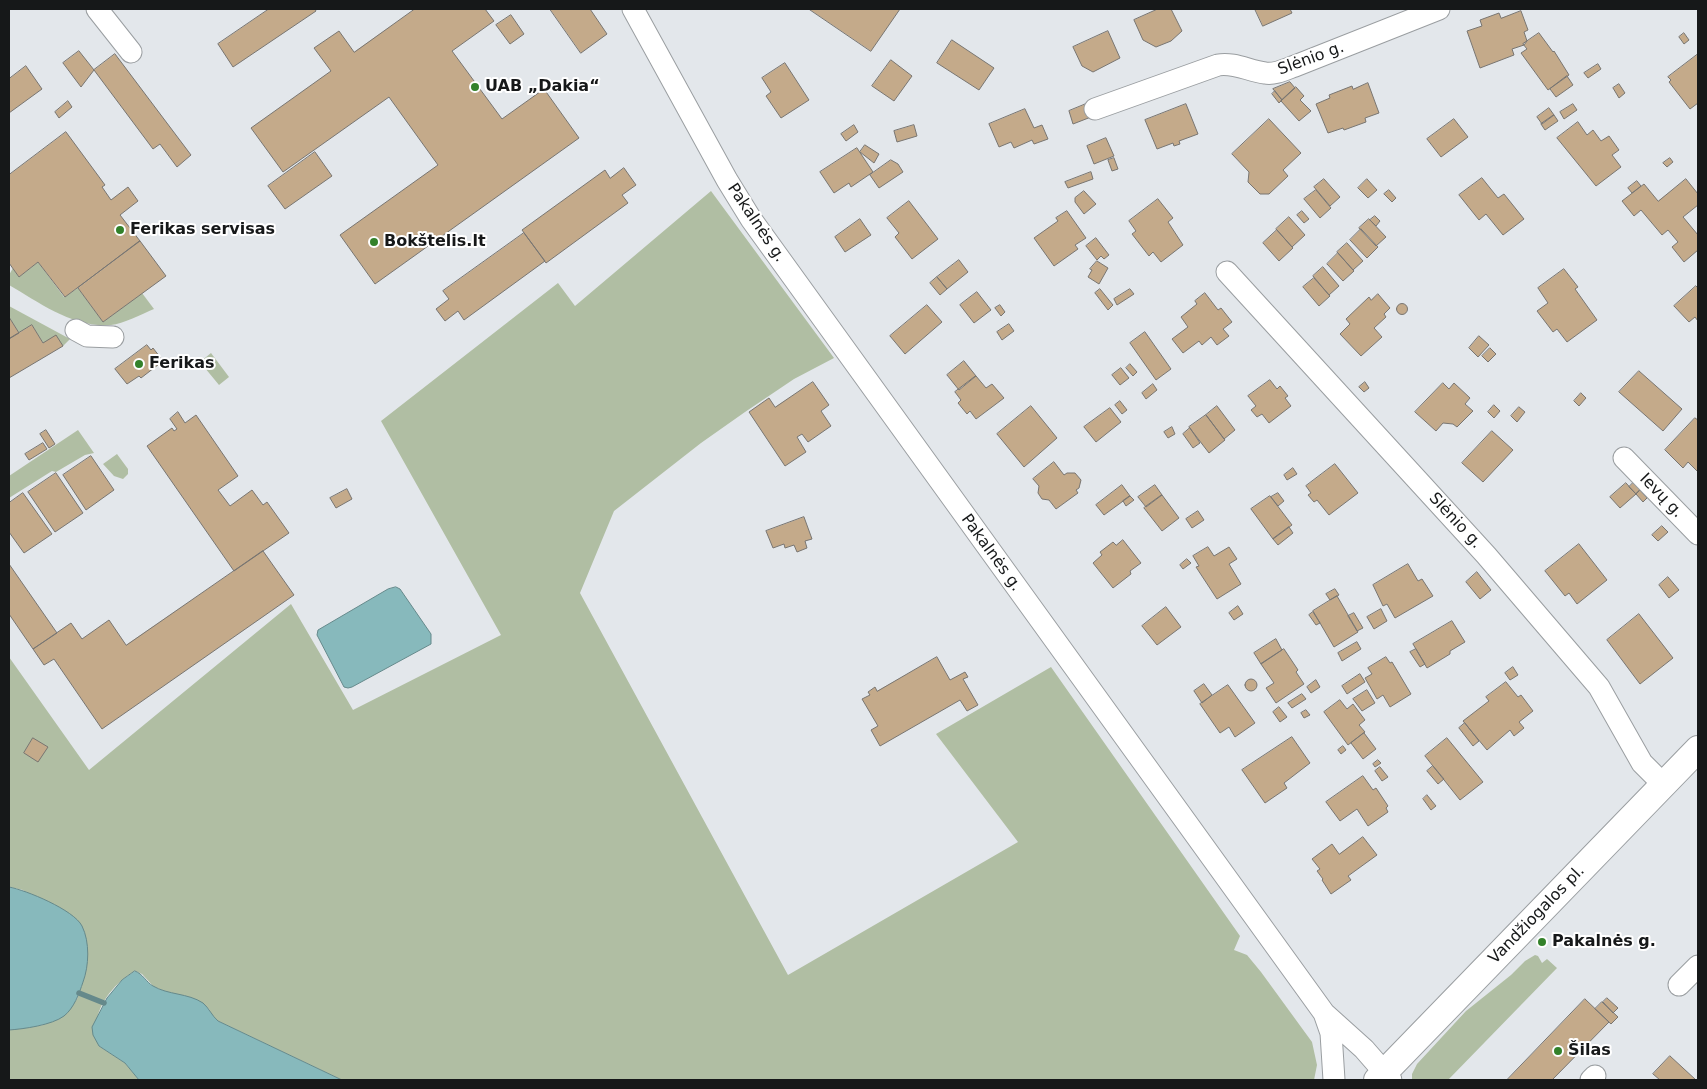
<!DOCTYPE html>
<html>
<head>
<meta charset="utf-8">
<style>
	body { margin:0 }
	#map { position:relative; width:1707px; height:1089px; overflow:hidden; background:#e3e7eb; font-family:"DejaVu Sans",sans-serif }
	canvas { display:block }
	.frame { position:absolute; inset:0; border:10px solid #161819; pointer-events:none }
</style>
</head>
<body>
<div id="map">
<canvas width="1707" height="1089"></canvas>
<div class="frame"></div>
</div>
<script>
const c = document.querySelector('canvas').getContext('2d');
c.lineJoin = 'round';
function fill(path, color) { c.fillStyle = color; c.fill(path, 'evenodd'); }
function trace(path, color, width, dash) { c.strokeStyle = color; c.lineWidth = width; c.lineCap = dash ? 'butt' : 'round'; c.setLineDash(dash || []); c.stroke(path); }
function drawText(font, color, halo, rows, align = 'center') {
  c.font = font + ' "DejaVu Sans",sans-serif'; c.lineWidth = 4; c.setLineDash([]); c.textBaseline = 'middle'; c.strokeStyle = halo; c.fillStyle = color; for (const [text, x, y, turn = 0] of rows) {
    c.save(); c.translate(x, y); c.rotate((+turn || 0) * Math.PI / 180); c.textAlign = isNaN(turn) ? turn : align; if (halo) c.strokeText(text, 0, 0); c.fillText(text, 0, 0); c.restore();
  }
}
fill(new Path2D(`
	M 711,191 L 834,358 L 794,379 L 745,412 L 701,443 L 614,511 L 580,593 L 788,975 L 1018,842 L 936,734 L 1051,667 L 1240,936 L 1234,950 L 1247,955 L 1261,972 L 1312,1042 L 1317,1065 L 1314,1080 L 342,1080 L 218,1021 L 211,1015 L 209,1009 L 154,987 L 142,974 L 135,971 C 119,980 103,997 98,1015 C 95,1023 98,1037 99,1046 L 125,1063 L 139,1080 L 9,1080 L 9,1030 L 43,1025 L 77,999 L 84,978 L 87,959 L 23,890 L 9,887 L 9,657 L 89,770 L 291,604 L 353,710 L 501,635 L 381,421 L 558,283 L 575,306 Z
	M 38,262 L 64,297 L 78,288 L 103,322 L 142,293 L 154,309 C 142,314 123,324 111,325 C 73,328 40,303 9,285 L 9,275 L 13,268 L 19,277 Z
	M 9,306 L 70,339 L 63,346 L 43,343 L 32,325 L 19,333 L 9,317 Z
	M 211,353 L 229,377 L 219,385 L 200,362 Z
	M 78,430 L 94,453 L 85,455 L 56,472 L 52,471 L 9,498 L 9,476 Z
	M 117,454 L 128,469 L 128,474 L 123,479 L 114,476 L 103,464 Z
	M 1535,955 L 1538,956 L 1542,963 L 1547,959 L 1557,968 L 1448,1080 L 1412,1080 L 1412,1074 L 1417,1064 L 1466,1011 L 1511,975 L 1525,961 Z`), '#b0bea3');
const water = new Path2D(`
	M 396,587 L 400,589 L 431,634 L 431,644 L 352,687 L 348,688 L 344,687 L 317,635 L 318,630 L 388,589 Z
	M 9,887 C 26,890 74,910 82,926 C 90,942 89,966 83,982 C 79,994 74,1008 64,1016 C 52,1025 24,1029 9,1030 Z
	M 135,971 C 143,974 146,982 153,986 C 168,995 188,993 203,1003 C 209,1008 212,1016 218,1021 L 342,1080 L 139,1080 L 125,1063 L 99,1046 L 93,1035 L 92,1027 L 107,998 L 122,980 Z`);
fill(water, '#87b9bc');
trace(water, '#65898b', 1);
trace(new Path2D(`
	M 79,993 L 104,1003`), '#65898b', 5.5);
const building = new Path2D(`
	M 269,9 L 315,9 L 316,11 L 233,67 L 218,44 Z
	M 415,9 L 485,9 L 494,21 L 452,51 L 502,119 L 544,89 L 579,138 L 375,284 L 340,235 L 438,165 L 389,97 L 283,172 L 251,128 L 331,71 L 314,48 L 339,31 L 354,52 Z
	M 550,9 L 590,9 L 607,34 L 581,53 Z
	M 809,9 L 900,9 L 871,51 Z
	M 1158,9 L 1171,9 L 1182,31 L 1171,41 L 1156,47 L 1143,40 L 1134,20 Z
	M 1255,9 L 1290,9 L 1292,13 L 1263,26 Z
	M 1521,11 L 1528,30 L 1524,32 L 1527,41 L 1524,45 L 1512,49 L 1514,55 L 1480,68 L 1467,31 L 1482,26 L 1480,20 L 1499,13 L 1501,18 Z
	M 511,15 L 524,34 L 510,44 L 496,25 Z
	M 1108,31 L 1120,58 L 1093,72 L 1082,66 L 1073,47 Z
	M 1539,33 L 1553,52 L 1554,51 L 1569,75 L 1548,90 L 1521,53 L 1527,49 L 1523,44 Z
	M 1684,33 L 1689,40 L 1684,44 L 1679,37 Z
	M 952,40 L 994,68 L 979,90 L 937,63 Z
	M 79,51 L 94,70 L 81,87 L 63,63 Z
	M 115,54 L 191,155 L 177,167 L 160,144 L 153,149 L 94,70 Z
	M 1698,54 L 1698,103 L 1690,109 L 1669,82 L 1671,80 L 1668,77 Z
	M 891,60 L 912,76 L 894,101 L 872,86 Z
	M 785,63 L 809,100 L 781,118 L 766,96 L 771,92 L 762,78 Z
	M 1598,64 L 1601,69 L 1588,78 L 1584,73 Z
	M 26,66 L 42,89 L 9,113 L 9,79 Z
	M 1567,76 L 1573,85 L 1556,97 L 1550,89 Z
	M 1290,82 L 1295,88 L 1282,100 L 1273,89 Z
	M 1368,83 L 1379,113 L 1365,118 L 1366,122 L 1344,130 L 1343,128 L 1328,133 L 1316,104 L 1330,98 L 1329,95 L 1352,86 L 1353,89 Z
	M 1619,84 L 1625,93 L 1619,98 L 1613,88 Z
	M 1296,87 L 1304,96 L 1300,100 L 1311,111 L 1299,121 L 1281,101 Z
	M 1275,91 L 1282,100 L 1279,103 L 1272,94 Z
	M 68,101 L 72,107 L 59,118 L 55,112 Z
	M 1086,104 L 1091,117 L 1073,124 L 1069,111 Z
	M 1186,104 L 1198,134 L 1179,141 L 1180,144 L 1174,146 L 1173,143 L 1157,149 L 1145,120 Z
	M 1573,104 L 1577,110 L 1564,119 L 1560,112 Z
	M 1549,108 L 1554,115 L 1542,124 L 1537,117 Z
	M 1025,109 L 1034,128 L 1042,125 L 1048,139 L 1034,144 L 1032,140 L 1014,148 L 1011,142 L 999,147 L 989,124 Z
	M 1554,115 L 1558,121 L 1545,130 L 1541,124 Z
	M 1269,119 L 1301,153 L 1283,170 L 1288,176 L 1269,194 L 1260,194 L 1248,182 L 1249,172 L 1232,154 Z
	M 1454,119 L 1468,137 L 1441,157 L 1427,139 Z
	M 1578,122 L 1587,135 L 1593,130 L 1601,141 L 1609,136 L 1619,150 L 1612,155 L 1621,167 L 1596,186 L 1557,138 Z
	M 854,125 L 858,132 L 846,141 L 841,134 Z
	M 914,125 L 917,136 L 897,142 L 894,131 Z
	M 66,132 L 105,185 L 102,187 L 111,200 L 128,187 L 138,201 L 120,215 L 140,241 L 65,297 L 38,262 L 19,277 L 9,263 L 9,175 Z
	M 1106,138 L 1114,156 L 1094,164 L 1087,146 Z
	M 865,145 L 879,154 L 874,163 L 860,152 Z
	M 857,148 L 873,172 L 851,187 L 849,183 L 834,193 L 820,172 Z
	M 315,152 L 332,176 L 285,209 L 268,186 Z
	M 1114,158 L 1118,169 L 1112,171 L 1108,160 Z
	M 1670,158 L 1673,162 L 1667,167 L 1663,163 Z
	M 891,160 L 898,164 L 903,172 L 879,188 L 870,175 Z
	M 624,168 L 636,185 L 622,195 L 628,203 L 546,263 L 522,230 L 605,170 L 610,178 Z
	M 1091,172 L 1093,179 L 1068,188 L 1065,182 Z
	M 1482,178 L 1498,198 L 1504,194 L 1524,219 L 1503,235 L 1486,214 L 1479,220 L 1459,195 Z
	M 1324,179 L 1340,197 L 1330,206 L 1314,187 Z
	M 1367,179 L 1377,190 L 1368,198 L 1358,188 Z
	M 1686,179 L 1698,194 L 1698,205 L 1683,217 L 1698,235 L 1698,250 L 1684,262 L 1672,247 L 1678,242 L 1668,230 L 1662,235 L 1641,210 L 1634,216 L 1622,201 L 1644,184 L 1658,201 Z
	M 1637,181 L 1641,186 L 1632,193 L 1628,188 Z
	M 1316,190 L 1331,208 L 1320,218 L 1304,199 Z
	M 1389,190 L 1396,198 L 1392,202 L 1384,194 Z
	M 1084,191 L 1096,204 L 1084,214 L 1075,202 L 1075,198 Z
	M 1158,199 L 1173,218 L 1168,222 L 1183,245 L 1161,262 L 1153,252 L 1149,256 L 1132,234 L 1136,231 L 1129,221 Z
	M 909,201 L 938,239 L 912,259 L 895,237 L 899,233 L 887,218 Z
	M 1067,211 L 1086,238 L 1075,245 L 1078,249 L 1054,266 L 1034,238 L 1058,221 L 1056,218 Z
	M 1302,211 L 1309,219 L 1304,223 L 1297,215 Z
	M 1375,216 L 1380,221 L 1376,226 L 1370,220 Z
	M 1289,217 L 1305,235 L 1292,247 L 1276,229 Z
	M 860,219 L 871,235 L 845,252 L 835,237 Z
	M 1369,219 L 1386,237 L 1376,246 L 1359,228 Z
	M 1361,229 L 1378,247 L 1367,258 L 1350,240 Z
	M 1277,230 L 1293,248 L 1279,261 L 1263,243 Z
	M 524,233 L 545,261 L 464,320 L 458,311 L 445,321 L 436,309 L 449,299 L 443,291 Z
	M 1096,238 L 1109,255 L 1104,259 L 1101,256 L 1097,260 L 1086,246 Z
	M 140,241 L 166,276 L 103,322 L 78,288 Z
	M 1347,243 L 1363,261 L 1353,270 L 1337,252 Z
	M 1338,253 L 1354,271 L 1343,281 L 1327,264 Z
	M 959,260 L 968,272 L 947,289 L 937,277 Z
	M 1097,261 L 1108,268 L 1099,284 L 1088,277 L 1092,270 L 1090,269 Z
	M 1323,267 L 1339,286 L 1329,295 L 1313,276 Z
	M 1564,269 L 1578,287 L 1575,289 L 1597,320 L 1567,342 L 1557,329 L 1553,332 L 1537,311 L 1548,303 L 1538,288 Z
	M 937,277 L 947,289 L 940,295 L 930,283 Z
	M 1314,278 L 1330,296 L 1319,306 L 1303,287 Z
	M 1696,286 L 1698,288 L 1698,321 L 1695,317 L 1689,322 L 1674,306 Z
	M 1100,289 L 1113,305 L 1108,310 L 1095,293 Z
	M 1130,289 L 1134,294 L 1117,305 L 1114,299 Z
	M 977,292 L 991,310 L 974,323 L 960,305 Z
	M 1205,293 L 1218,310 L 1221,308 L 1232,322 L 1223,329 L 1229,336 L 1217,345 L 1211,337 L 1202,345 L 1199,341 L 1183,353 L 1172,339 L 1188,327 L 1181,317 L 1197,304 L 1195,301 Z
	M 1378,294 L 1390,308 L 1384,314 L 1386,317 L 1374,328 L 1382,337 L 1361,356 L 1340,334 L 1350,324 L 1346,319 L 1369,297 L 1371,300 Z
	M1396.5 309a5.5 5.5 0 1 1 11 0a5.5 5.5 0 1 1-11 0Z
	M 927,305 L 942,322 L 905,354 L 890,336 Z
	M 1000,305 L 1005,312 L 1001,316 L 995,308 Z
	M 9,317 L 19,333 L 9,339 Z
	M 1009,324 L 1014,331 L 1002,340 L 997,332 Z
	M 32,325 L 43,343 L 56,335 L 63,346 L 9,378 L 9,339 Z
	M 1145,332 L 1171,369 L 1156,380 L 1130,343 Z
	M 1479,336 L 1489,345 L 1478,357 L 1469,348 Z
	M 147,345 L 151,350 L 153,348 L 163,361 L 141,378 L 139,376 L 127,384 L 115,369 Z
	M 1490,348 L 1496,354 L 1488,362 L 1482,356 Z
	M 964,361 L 976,376 L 959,390 L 947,375 Z
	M 1130,364 L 1137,372 L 1133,376 L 1126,368 Z
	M 1121,368 L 1129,378 L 1120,385 L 1112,375 Z
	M 1639,371 L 1682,409 L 1663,431 L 1619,392 Z
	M 976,376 L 986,388 L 992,384 L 1004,398 L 976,419 L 970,411 L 967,414 L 958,403 L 961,400 L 955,392 Z
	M 1270,380 L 1277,389 L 1280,386 L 1288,396 L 1285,398 L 1291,406 L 1269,423 L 1262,414 L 1257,417 L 1251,410 L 1256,406 L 1248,396 Z
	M 813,382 L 829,405 L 821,411 L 831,426 L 808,442 L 802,434 L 797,437 L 806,452 L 785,466 L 749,412 L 769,398 L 775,407 Z
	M 1365,382 L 1369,388 L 1364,392 L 1359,387 Z
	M 1443,383 L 1449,389 L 1454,383 L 1470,398 L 1465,404 L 1473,411 L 1457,427 L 1453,424 L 1443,423 L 1436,431 L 1415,412 Z
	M 1153,384 L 1157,390 L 1146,399 L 1142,393 Z
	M 1581,393 L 1586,398 L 1579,406 L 1574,401 Z
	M 1120,401 L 1127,410 L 1122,414 L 1115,405 Z
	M 1494,405 L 1500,411 L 1494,418 L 1488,412 Z
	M 1031,406 L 1057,438 L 1024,467 L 997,434 Z
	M 1217,406 L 1235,430 L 1224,439 L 1206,415 Z
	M 1519,407 L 1525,412 L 1517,422 L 1511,416 Z
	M 1110,408 L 1121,422 L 1096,442 L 1084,427 Z
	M 178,412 L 185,423 L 196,415 L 238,476 L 218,490 L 230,506 L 252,490 L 263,505 L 267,502 L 289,533 L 234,571 L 147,446 L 172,428 L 174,431 L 177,429 L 170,419 Z
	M 1206,415 L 1225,440 L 1209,453 L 1189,427 Z
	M 1695,418 L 1698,420 L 1698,472 L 1688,462 L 1683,468 L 1665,450 Z
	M 1172,427 L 1175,434 L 1168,438 L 1164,432 Z
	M 1190,428 L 1200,443 L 1193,448 L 1183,434 Z
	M 46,430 L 55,444 L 49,448 L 40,434 Z
	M 1492,431 L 1513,450 L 1483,482 L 1462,463 Z
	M 43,443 L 47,449 L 29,460 L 25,454 Z
	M 91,456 L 114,490 L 86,510 L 63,475 Z
	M 1054,462 L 1064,475 L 1067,473 L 1075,473 L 1081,480 L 1079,488 L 1076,490 L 1078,493 L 1056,509 L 1049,500 L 1042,499 L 1038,493 L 1039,486 L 1033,479 Z
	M 1335,464 L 1358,493 L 1329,515 L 1317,500 L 1314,502 L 1308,495 L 1311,493 L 1306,486 Z
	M 1293,468 L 1297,474 L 1287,480 L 1284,475 Z
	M 56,473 L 83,513 L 55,532 L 28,492 Z
	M 1626,483 L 1636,494 L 1620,508 L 1610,497 Z
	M 1633,483 L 1640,490 L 1636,494 L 1629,487 Z
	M 1122,485 L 1130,496 L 1104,515 L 1096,505 Z
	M 1155,485 L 1162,495 L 1146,507 L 1138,497 Z
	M 347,489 L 352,499 L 336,508 L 330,498 Z
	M 1640,490 L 1647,498 L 1643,502 L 1636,494 Z
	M 23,493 L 52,534 L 24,553 L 9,532 L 9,503 Z
	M 1278,493 L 1284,501 L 1278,506 L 1271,497 Z
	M 1162,495 L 1179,518 L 1162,531 L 1144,508 Z
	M 1130,496 L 1134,500 L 1126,506 L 1123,501 Z
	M 1270,496 L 1292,525 L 1273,539 L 1251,509 Z
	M 1198,511 L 1204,520 L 1192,528 L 1186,519 Z
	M 804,517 L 812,539 L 805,541 L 807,548 L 797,552 L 794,545 L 785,548 L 784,544 L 773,548 L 766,531 Z
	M 1662,526 L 1668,532 L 1658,541 L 1652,535 Z
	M 1289,527 L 1293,533 L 1278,545 L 1273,539 Z
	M 1123,540 L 1141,563 L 1130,571 L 1131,574 L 1113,588 L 1093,563 L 1102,555 L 1100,552 L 1113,542 L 1116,545 Z
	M 1579,544 L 1607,580 L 1577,604 L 1569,593 L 1565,596 L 1545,571 Z
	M 1208,547 L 1214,556 L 1229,547 L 1237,559 L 1229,564 L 1241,584 L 1217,599 L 1196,567 L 1199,566 L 1193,556 Z
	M 263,551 L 294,595 L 102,729 L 54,659 L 44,665 L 33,649 L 71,623 L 82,639 L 109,620 L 126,645 Z
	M 1187,559 L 1191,563 L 1183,569 L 1180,565 Z
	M 9,564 L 57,633 L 33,649 L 9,614 Z
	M 1408,564 L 1418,581 L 1422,579 L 1433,596 L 1395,618 L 1387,604 L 1383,606 L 1373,585 Z
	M 1477,572 L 1491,590 L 1480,599 L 1466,582 Z
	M 1668,577 L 1679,590 L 1669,598 L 1659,585 Z
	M 1335,589 L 1339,595 L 1330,600 L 1326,594 Z
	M 1337,596 L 1358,632 L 1334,647 L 1313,611 Z
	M 1238,606 L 1243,614 L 1234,620 L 1229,613 Z
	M 1166,607 L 1181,627 L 1157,645 L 1142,626 Z
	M 1381,609 L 1387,621 L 1374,629 L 1367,617 Z
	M 1313,612 L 1320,623 L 1316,625 L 1309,615 Z
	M 1354,613 L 1363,628 L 1357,631 L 1348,616 Z
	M 1639,614 L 1673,658 L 1640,684 L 1607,640 Z
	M 1452,621 L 1465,642 L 1450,651 L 1450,654 L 1427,668 L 1413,644 Z
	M 1276,639 L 1282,650 L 1261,664 L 1254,653 Z
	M 1357,642 L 1361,649 L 1342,661 L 1338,653 Z
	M 1284,649 L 1298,670 L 1296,672 L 1304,684 L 1276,703 L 1266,688 L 1274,683 L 1261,664 Z
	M 1416,649 L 1425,664 L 1420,667 L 1410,652 Z
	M 937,657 L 950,680 L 965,672 L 968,677 L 963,679 L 978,705 L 967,711 L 960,700 L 880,746 L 871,730 L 878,726 L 862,699 L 870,695 L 868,692 L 875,687 L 877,691 Z
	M 1386,657 L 1390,663 L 1392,662 L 1411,694 L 1390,707 L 1383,695 L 1377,699 L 1365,678 L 1372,674 L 1368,668 Z
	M 1513,667 L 1518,675 L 1510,680 L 1505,673 Z
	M 1360,674 L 1365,682 L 1347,694 L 1342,686 Z
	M1245 685a6 6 0 1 1 12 0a6 6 0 1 1-12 0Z
	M 1316,680 L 1320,687 L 1311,693 L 1307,687 Z
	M 1506,682 L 1518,697 L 1521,695 L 1533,711 L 1519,722 L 1524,728 L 1514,736 L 1510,730 L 1487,750 L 1463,721 L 1489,701 L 1486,697 Z
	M 1204,684 L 1212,695 L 1202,703 L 1194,691 Z
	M 1228,685 L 1255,723 L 1235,737 L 1229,727 L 1220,733 L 1200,704 Z
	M 1367,690 L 1375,703 L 1362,711 L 1353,699 Z
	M 1302,694 L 1306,699 L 1292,708 L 1288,703 Z
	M 1340,700 L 1347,709 L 1353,704 L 1365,720 L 1359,725 L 1365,732 L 1348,745 L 1324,712 Z
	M 1279,707 L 1287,717 L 1280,722 L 1273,712 Z
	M 1306,710 L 1310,715 L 1304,718 L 1301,713 Z
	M 1465,723 L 1479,741 L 1473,746 L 1459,728 Z
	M 1364,733 L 1376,749 L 1363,759 L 1351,743 Z
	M 1292,737 L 1310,763 L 1284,783 L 1287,788 L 1265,803 L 1242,770 Z
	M 33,738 L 48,747 L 38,762 L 24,753 Z
	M 1447,738 L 1483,782 L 1460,800 L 1425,756 Z
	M 1343,746 L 1346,750 L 1341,754 L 1338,750 Z
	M 1378,760 L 1381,763 L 1375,767 L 1373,764 Z
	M 1433,766 L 1444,779 L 1438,784 L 1427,771 Z
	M 1380,767 L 1388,777 L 1382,781 L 1375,771 Z
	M 1363,776 L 1373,790 L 1376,788 L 1388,806 L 1386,808 L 1388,812 L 1368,826 L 1357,809 L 1340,821 L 1326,802 Z
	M 1427,795 L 1436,806 L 1431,810 L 1423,799 Z
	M 1363,837 L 1377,855 L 1348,876 L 1351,880 L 1331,894 L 1322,880 L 1323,879 L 1317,871 L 1320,869 L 1312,859 L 1332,844 L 1339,854 Z
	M 1607,998 L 1618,1008 L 1613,1013 L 1603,1002 Z
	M 1585,999 L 1609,1022 L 1552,1080 L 1507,1080 Z
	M 1602,1002 L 1618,1017 L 1611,1024 L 1595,1009 Z
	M 1670,1056 L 1696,1080 L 1660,1080 L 1653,1074 Z`);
fill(building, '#c4aa8a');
trace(building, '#787571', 1);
const minor = new Path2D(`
	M 97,9 L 131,52
	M 633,9 L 727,180 L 751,219 L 1324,1013 L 1364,1049 L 1391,1080
	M 1095,109 L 1218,65 C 1234,62 1249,71 1265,73 C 1275,75 1286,69 1295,66 L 1439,9
	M 1227,272 L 1486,555 L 1599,687 L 1642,763 L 1663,784
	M 76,330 L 87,336 L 113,337
	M 1624,458 L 1698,534
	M 1679,985 L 1698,966
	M 1324,1013 L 1331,1033 L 1334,1080
	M 1591,1080 L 1595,1076`);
const major = new Path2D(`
	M 1377,1080 L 1698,749`);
trace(minor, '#9a9ea1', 23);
trace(major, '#9a9ea1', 28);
trace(minor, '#fff', 21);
trace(major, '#fff', 26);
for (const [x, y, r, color] of [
	[475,87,5,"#33812a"],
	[120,230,5,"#33812a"],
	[374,242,5,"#33812a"],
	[139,364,5,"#33812a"],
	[1542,942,5,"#33812a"],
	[1558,1051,5,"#33812a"]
]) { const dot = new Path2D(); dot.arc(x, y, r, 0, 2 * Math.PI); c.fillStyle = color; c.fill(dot); trace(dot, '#fff', 2); }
drawText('16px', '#161819', '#fff', [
	["Slėnio g.",1311,59,-20],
	["Pakalnės g.",756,223,56],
	["Ievų g.",1661,496,46],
	["Slėnio g.",1455,521,47],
	["Pakalnės g.",991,553,54],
	["Vandžiogalos pl.",1537,915,-46]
]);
drawText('bold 16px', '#161819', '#fff', [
	["UAB „Dakia“",485,87],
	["Ferikas servisas",130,230],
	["Bokštelis.lt",384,242],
	["Ferikas",149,364],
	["Pakalnės g.",1552,942],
	["Šilas",1568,1051]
], 'left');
</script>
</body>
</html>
